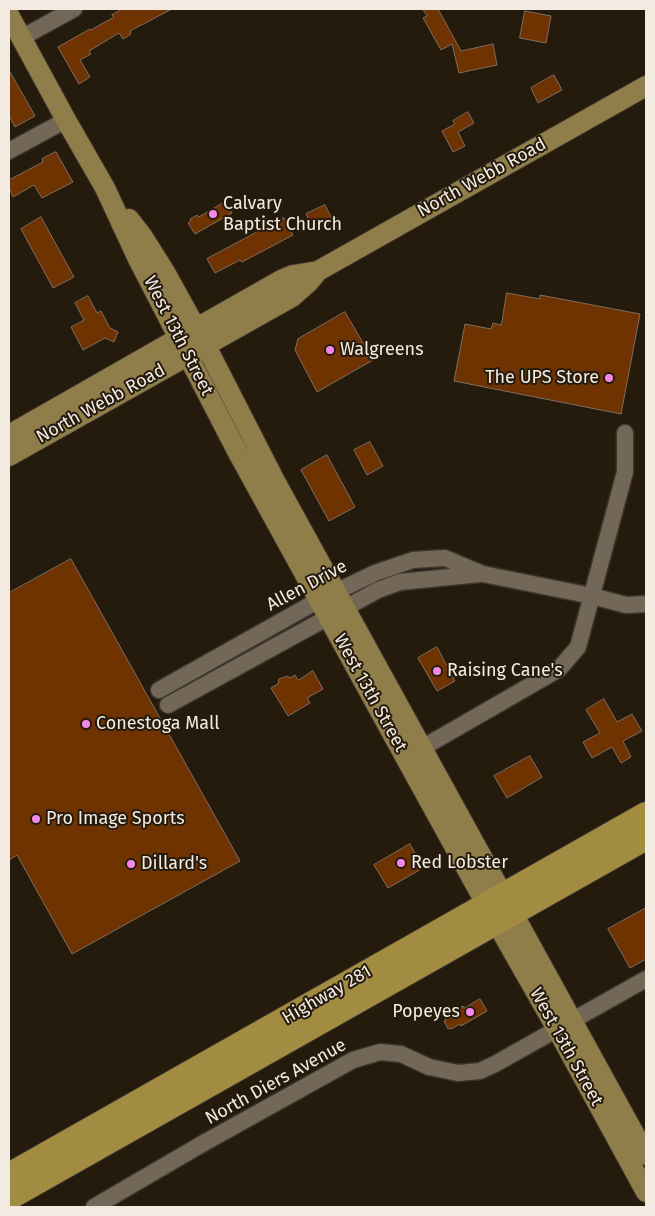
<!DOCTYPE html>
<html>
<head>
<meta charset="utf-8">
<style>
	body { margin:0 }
	#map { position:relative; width:655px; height:1216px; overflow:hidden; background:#251b0d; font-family:"Fira Sans",sans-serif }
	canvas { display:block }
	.frame { position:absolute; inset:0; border:10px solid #f3ebe2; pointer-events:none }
</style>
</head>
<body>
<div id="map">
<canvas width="655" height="1216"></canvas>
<div class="frame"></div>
</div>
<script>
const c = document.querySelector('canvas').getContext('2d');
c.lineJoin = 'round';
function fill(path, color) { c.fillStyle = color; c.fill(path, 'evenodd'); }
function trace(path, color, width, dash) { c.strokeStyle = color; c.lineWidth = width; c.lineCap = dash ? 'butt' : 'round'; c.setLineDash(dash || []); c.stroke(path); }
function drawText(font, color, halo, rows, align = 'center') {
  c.font = font + ' "Fira Sans",sans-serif'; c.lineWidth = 4; c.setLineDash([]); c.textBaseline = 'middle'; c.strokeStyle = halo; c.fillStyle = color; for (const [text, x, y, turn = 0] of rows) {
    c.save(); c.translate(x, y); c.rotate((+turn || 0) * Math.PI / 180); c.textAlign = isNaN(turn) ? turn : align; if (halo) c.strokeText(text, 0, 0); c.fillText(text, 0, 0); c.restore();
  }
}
const building = new Path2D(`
	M 123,9 L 172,9 L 130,31 L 131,34 L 123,39 L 119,33 L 89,51 L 91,54 L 80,60 L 90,77 L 79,84 L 58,47 L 90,29 L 91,30 L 114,17 L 112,15 Z
	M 423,9 L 438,9 L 461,51 L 493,44 L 497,65 L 459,73 L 452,44 L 441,50 L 423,18 L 427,16 Z
	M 525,11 L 551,16 L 546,43 L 520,38 Z
	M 9,70 L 35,116 L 15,127 L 9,116 Z
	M 554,75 L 562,90 L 538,103 L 531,88 Z
	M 468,112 L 474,123 L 458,132 L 465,146 L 453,152 L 442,131 L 455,124 L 453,121 Z
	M 56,152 L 73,182 L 42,198 L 34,185 L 13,197 L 9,188 L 9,180 L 43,162 L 42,159 Z
	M 225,202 L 232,213 L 195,234 L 188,223 L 191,221 L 190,219 L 197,215 L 198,217 Z
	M 325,205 L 333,221 L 314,230 L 306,214 Z
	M 41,217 L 74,277 L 53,288 L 21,229 Z
	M 284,218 L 293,235 L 242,262 L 240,260 L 215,273 L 207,259 Z
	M 507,293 L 540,299 L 540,295 L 640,314 L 621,414 L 454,381 L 465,324 L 491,329 L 493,323 L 501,325 Z
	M 88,296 L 97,313 L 101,311 L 110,328 L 118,332 L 114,342 L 105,338 L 83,350 L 71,327 L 84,320 L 75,303 Z
	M 345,312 L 373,360 L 317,392 L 295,350 L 298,339 Z
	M 370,442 L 383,466 L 367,475 L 354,450 Z
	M 327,455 L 355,507 L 329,521 L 301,470 Z
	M 71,559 L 240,861 L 72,954 L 17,855 L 9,860 L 9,593 Z
	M 437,647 L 455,681 L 437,691 L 418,658 Z
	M 313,671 L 323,689 L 307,698 L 310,703 L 288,716 L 271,688 L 278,684 L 279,679 L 287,676 L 290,678 L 295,675 L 298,680 Z
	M 604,699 L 617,722 L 632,714 L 642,731 L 623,741 L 631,757 L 621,763 L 612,747 L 592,758 L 583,742 L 600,733 L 586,710 Z
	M 530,756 L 542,777 L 507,798 L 494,776 Z
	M 410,844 L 423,868 L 388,888 L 374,865 Z
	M 646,908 L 646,959 L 630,968 L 608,929 Z
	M 480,999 L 487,1011 L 461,1026 L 460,1024 L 451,1029 L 450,1028 L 448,1029 L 444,1021 L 446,1020 L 445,1019 L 452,1015 L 451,1013 L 463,1006 L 464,1008 Z`);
fill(building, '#6f3300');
trace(building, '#7f6d61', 1);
const minor = new Path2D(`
	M 21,38 L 74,9
	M 9,151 L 66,120
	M 159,690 L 319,600 L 375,573 L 413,560 L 445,558 L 483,574 L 592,596 L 626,605 L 646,604
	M 168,705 L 378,590 L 400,582 L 480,574
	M 422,748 L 559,669 L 578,647 L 625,472 L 625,433
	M 94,1207 L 202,1144 L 353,1060 L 380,1052 L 401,1054 L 429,1067 L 458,1073 L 480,1071 L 495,1064 L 646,979`);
const major = new Path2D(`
	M 9,15 L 66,120 L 105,188 L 138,259 L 237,451 L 415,775 L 496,922 L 557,1029 L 646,1192
	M 129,219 L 143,237 L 165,272 L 206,346 L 275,481 L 646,1155
	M 9,435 L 179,338 L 283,279 L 293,275 L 318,271 L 646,86
	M 9,456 L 292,297 L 309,282 L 318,271`);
const highway = new Path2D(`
	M 9,1175 L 646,814
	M 9,1198 L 646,838`);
trace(minor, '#3c342d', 19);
trace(major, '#3c342d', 22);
trace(highway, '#3c342d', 26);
trace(minor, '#736757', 16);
trace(major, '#8f7d4a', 20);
trace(highway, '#a18c41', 24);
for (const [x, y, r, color] of [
	[213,214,5,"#f987e9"],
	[330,350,5,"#f987e9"],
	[609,378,5,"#f987e9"],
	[437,671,5,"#f987e9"],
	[86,724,5,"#f987e9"],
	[36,819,5,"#f987e9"],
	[401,863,5,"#f987e9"],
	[131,864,5,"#f987e9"],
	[470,1012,5,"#f987e9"]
]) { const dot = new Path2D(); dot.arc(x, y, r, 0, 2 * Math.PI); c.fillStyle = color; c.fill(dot); trace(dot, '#251b0d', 2); }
drawText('18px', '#f3ebe2', '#251b0d', [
	["North Webb Road",482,178,-29],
	["West 13th Street",178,336,63],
	["North Webb Road",101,404,-29],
	["Allen Drive",307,586,-28],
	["West 13th Street",370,693,61],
	["Highway 281",327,995,-30],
	["West 13th Street",566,1047,61],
	["North Diers Avenue",276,1082,-29]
]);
drawText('18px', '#f3ebe2', '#251b0d', [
	["Calvary",223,204],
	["Baptist Church",223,225],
	["Walgreens",340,350],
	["The UPS Store",599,378,"right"],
	["Raising Cane's",447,671],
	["Conestoga Mall",96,724],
	["Pro Image Sports",46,819],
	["Red Lobster",411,863],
	["Dillard's",141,864],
	["Popeyes",460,1012,"right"]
], 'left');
</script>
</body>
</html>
